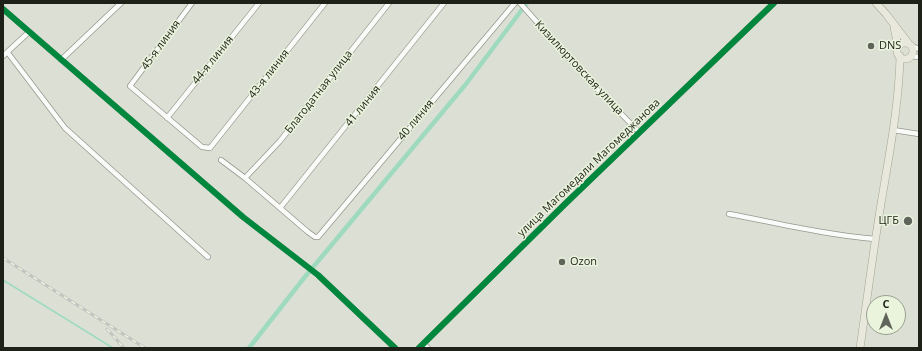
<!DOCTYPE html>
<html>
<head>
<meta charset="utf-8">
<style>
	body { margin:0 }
	#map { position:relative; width:922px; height:351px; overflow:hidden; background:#dce0d4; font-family:"Open Sans",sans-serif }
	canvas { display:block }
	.frame { position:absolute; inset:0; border:4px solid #1e2118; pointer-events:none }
	.north { position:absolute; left:866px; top:295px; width:40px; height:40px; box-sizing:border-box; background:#eaf3dc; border:1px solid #989f8e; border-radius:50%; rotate:0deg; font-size:11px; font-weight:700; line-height:16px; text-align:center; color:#1e2118 }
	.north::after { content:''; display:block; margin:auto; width:14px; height:18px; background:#60645a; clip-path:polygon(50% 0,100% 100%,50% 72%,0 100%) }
</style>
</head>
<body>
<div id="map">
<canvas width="922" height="351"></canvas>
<div class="frame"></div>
<div class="north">С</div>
</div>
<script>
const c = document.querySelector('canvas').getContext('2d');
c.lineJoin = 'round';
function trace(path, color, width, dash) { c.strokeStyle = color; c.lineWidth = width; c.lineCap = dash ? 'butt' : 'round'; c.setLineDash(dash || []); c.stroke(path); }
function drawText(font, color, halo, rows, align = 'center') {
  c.font = font + ' "Open Sans",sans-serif'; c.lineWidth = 3; c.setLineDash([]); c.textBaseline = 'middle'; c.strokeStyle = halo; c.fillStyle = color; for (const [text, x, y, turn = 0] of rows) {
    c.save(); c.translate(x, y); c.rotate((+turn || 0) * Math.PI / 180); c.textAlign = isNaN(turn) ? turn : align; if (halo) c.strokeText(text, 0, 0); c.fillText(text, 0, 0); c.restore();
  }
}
trace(new Path2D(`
	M 3,280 L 113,348`), '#9fdabf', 1.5);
trace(new Path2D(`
	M 249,348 L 304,278 L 466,84 L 527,3`), '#9fdabf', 4.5);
const street = new Path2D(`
	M 192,3 L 130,86 L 202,147 L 210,148 L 325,3
	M 520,3 L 592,84 L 639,132
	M 3,9 L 243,217 L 318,275 L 395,348
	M 912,46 L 919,49
	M 8,53 L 65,128 L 208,257
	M 3,56 L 29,32
	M 911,56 L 919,57
	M 61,60 L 121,3
	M 167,118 L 259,3
	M 893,130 L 919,134
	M 221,160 L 245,178 L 308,232 L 315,237 L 318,237 L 515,3
	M 245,178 L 280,141 L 389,3
	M 280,208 L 444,3
	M 729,214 C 777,223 826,235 875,239
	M 424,344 L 428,348
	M 419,348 L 564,205 L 774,3`);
const primary = new Path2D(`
	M 876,3 L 886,14 L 909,44
	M 894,27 L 898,47
	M897 51a8 8 0 1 1 16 0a8 8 0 1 1-16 0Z
	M 860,348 C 867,300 873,252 881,204 C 889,155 899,106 900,56`);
trace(street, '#94988f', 6);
trace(primary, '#a4a591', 8);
trace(street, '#fafaf9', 4.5);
trace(primary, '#e8e8dd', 7);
const rail = new Path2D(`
	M 3,258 L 145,348
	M 107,329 L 124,348`);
trace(rail, '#c2c4c0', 3);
trace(rail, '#eaf3dc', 1.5, [4.5]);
trace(new Path2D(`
	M 3,9 L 243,217 L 318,275 L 395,348
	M 419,348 L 564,205 L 774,3`), '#00873e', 6);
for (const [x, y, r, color] of [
	[871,46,4,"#60645a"],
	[908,221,5,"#60645a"],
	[562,262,4,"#60645a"]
]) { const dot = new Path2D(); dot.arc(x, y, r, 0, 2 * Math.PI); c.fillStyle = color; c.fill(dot); trace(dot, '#eaf3dc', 1.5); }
drawText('11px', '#1e2118', '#eaf3dc', [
	["45-я линия",161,45,-54],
	["44-я линия",213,60,-51],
	["Кизилюртовская улица",579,68,47],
	["43-я линия",269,74,-52],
	["Благодатная улица",319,92,-52],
	["41 линия",363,106,-51],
	["40 линия",416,120,-50],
	["улица Магомедали Магомеджановa",589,168,-44]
]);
drawText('11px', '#1e2118', '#eaf3dc', [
	["DNS",879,46],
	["ЦГБ",899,221,"right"],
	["Ozon",570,262]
], 'left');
</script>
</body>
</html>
